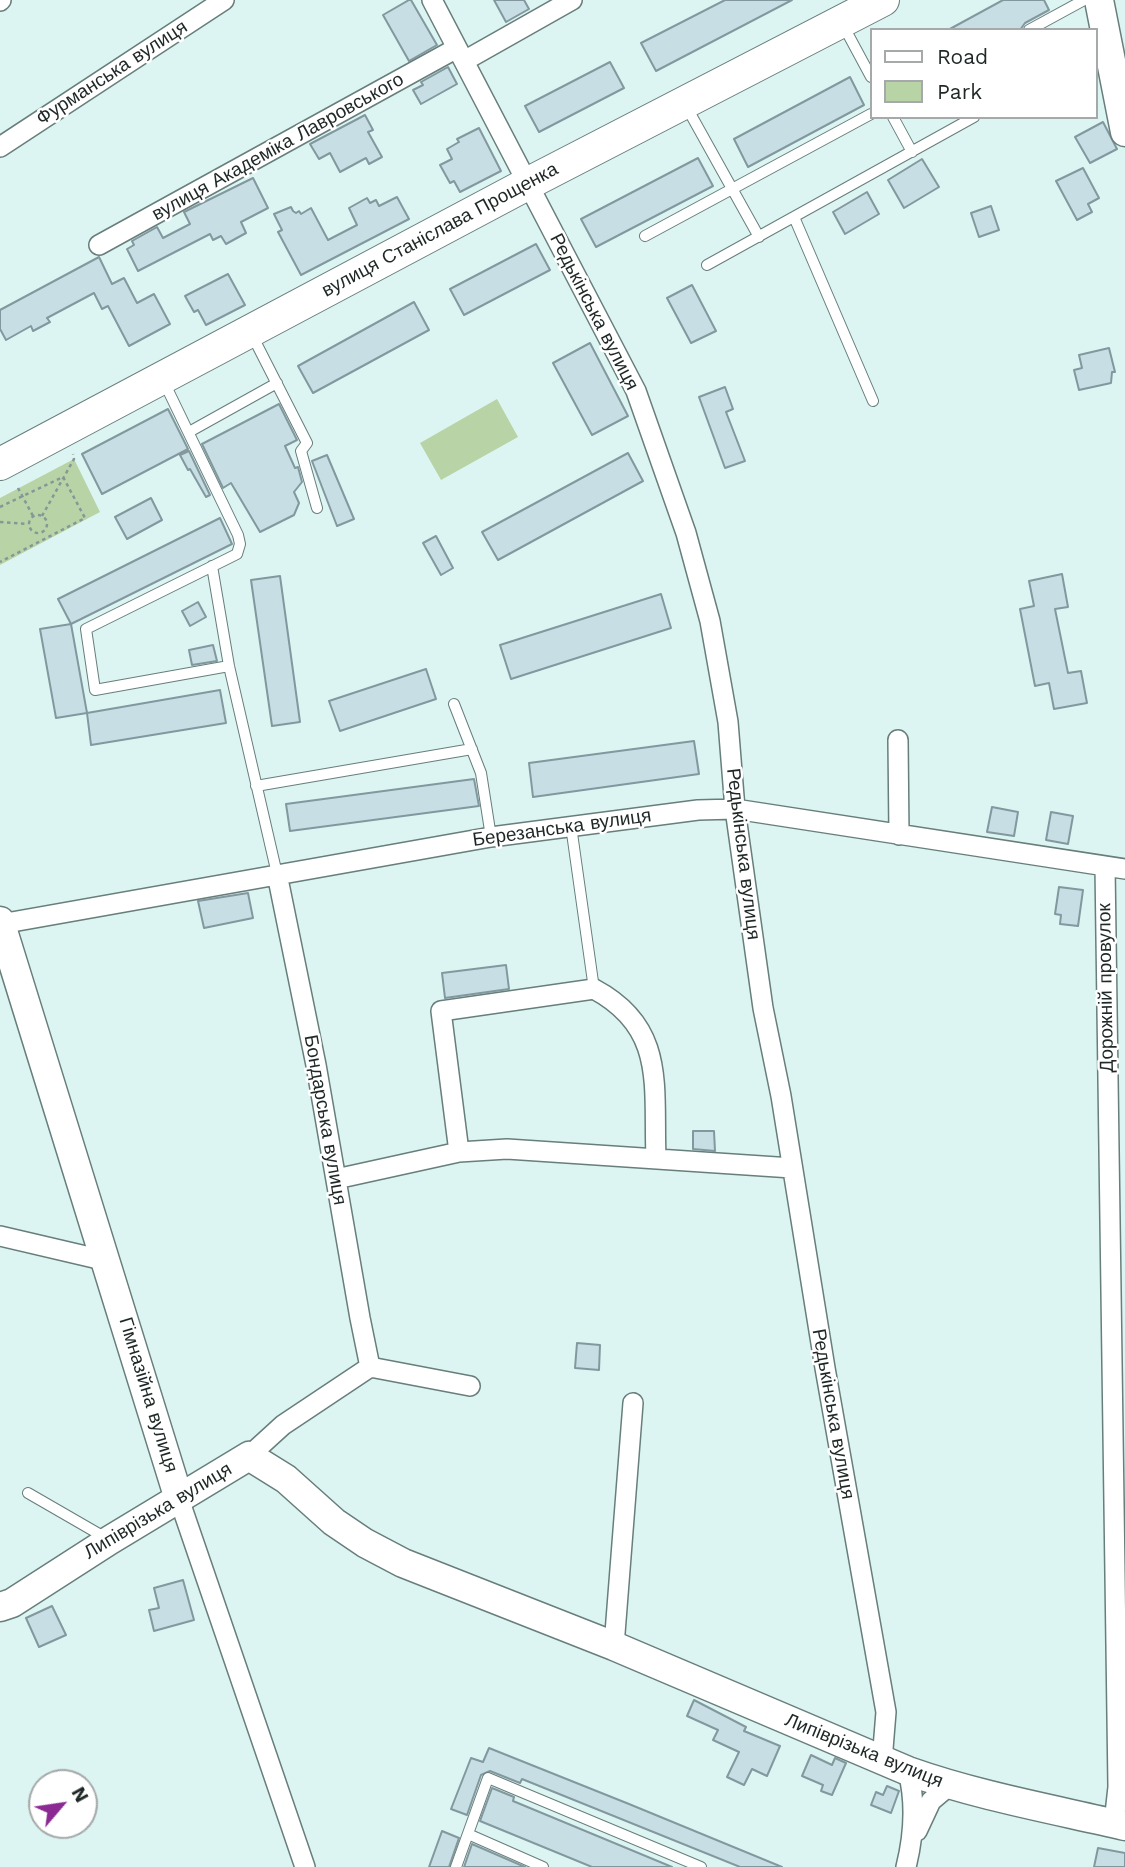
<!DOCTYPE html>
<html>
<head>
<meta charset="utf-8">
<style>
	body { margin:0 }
	#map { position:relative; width:1125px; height:1867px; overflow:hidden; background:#dcf5f2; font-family:"Work Sans",sans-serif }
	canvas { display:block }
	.legend { position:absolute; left:870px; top:28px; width:228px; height:91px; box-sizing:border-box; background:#fff; border:2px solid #a5a9a9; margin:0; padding:9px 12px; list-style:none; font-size:21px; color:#1f2827 }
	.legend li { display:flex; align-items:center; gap:14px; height:35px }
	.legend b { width:35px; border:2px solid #a5a9a9 }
	.north { position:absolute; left:28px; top:1769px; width:70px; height:70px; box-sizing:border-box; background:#fff; border:2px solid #a5a9a9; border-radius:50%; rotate:61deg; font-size:19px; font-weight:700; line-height:28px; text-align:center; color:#1f2827 }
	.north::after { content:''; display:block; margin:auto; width:24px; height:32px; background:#8b2a92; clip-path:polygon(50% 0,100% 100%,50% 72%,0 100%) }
</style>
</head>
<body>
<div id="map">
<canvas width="1125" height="1867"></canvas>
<ul class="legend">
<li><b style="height:9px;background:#fff"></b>Road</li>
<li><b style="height:19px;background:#b8d4a6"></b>Park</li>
</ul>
<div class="north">N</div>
</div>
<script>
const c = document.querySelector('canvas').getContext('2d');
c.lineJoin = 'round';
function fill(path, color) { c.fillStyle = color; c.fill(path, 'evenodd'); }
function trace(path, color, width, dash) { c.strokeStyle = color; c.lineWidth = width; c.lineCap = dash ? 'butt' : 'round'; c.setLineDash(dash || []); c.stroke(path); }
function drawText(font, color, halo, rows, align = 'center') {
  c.font = font + ' "Work Sans",sans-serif'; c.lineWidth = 5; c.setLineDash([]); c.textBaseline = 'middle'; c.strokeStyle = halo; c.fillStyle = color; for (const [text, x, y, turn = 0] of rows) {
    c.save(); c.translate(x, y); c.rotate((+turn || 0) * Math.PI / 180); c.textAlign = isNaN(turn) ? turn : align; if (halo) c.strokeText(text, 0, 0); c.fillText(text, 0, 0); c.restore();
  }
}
fill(new Path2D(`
	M 497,399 L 518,437 L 441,480 L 420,443 Z
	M 74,459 L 100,512 L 0,565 L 0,498 Z`), '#b8d4a6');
const building = new Path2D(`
	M 409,0 L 411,0 L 437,45 L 409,61 L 383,15 Z
	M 494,0 L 524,0 L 529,9 L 506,22 Z
	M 725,0 L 792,0 L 656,71 L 641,43 Z
	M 1003,0 L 1044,0 L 1049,10 L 1025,23 L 1020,30 L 948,30 Z
	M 610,62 L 624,88 L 539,132 L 525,106 Z
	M 448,67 L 457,84 L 421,104 L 413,90 L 423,85 L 421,82 Z
	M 850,77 L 864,105 L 748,167 L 734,139 Z
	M 365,115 L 373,130 L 368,132 L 382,157 L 369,164 L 366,158 L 340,172 L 330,153 L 319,159 L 310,144 Z
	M 1103,122 L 1117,149 L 1090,163 L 1075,137 Z
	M 479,128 L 501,171 L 460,192 L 454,181 L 450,183 L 440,165 L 452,159 L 447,149 L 459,142 L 457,139 Z
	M 698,158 L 713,186 L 596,247 L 581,219 Z
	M 922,159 L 939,187 L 904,208 L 888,180 Z
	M 1083,168 L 1099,198 L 1088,204 L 1092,212 L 1077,220 L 1056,181 Z
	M 253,178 L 268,208 L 241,222 L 246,233 L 226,244 L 221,236 L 213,240 L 210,234 L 138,271 L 127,249 L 134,245 L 132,241 L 157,227 L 163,238 L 190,224 L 184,212 Z
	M 867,192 L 879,214 L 845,234 L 833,212 Z
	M 397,197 L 409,219 L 301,275 L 278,232 L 282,230 L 274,214 L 291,207 L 293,211 L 296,213 L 299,211 L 301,214 L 311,208 L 328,240 L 357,225 L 349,208 L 367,198 L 370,203 L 376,200 L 379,206 Z
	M 991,206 L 999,230 L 979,237 L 971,213 Z
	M 536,244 L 550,270 L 464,315 L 450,289 Z
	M 99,257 L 112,284 L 124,278 L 137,303 L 154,294 L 170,324 L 129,346 L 108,306 L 102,309 L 94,293 L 47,318 L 50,322 L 33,331 L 31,326 L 6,340 L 0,329 L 0,310 Z
	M 228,274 L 245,305 L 206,325 L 198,310 L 194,312 L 185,296 Z
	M 692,285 L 716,331 L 691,343 L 667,298 Z
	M 414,302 L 429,330 L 313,393 L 298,366 Z
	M 590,343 L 628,416 L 592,435 L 553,363 Z
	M 1109,348 L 1115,372 L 1112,372 L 1111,383 L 1079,390 L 1074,370 L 1082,368 L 1079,355 Z
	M 725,387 L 733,409 L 726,412 L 745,461 L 725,468 L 699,397 Z
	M 279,404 L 297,440 L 285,446 L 295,468 L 298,467 L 302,482 L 294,492 L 299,503 L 294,515 L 260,532 L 231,483 L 223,488 L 202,444 Z
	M 168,409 L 188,449 L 102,494 L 82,454 Z
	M 189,451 L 210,495 L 206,497 L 190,469 L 188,470 L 180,455 Z
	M 628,453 L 643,481 L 498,560 L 482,532 Z
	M 327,455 L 354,519 L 337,526 L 312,461 Z
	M 151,498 L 162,520 L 127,539 L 115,517 Z
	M 220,518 L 232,544 L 71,624 L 58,599 Z
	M 436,536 L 453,568 L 441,575 L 423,543 Z
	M 1062,574 L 1068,607 L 1055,609 L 1068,673 L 1081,671 L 1087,703 L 1054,709 L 1049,683 L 1035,686 L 1020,609 L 1034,606 L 1029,581 Z
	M 280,576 L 300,722 L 272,726 L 251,580 Z
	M 661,594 L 671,628 L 511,679 L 500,645 Z
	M 198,602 L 206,617 L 190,626 L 182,611 Z
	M 71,624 L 87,713 L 56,718 L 40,629 Z
	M 213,645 L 217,661 L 192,665 L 189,650 Z
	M 426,669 L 436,699 L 340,731 L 329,701 Z
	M 220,690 L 226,723 L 91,745 L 87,713 Z
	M 694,741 L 699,774 L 533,797 L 529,763 Z
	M 474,779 L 479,806 L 290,831 L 286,804 Z
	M 992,807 L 1018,812 L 1014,836 L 987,832 Z
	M 1051,812 L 1073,816 L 1068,844 L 1046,840 Z
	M 1059,887 L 1083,890 L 1078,926 L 1060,924 L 1061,915 L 1055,914 Z
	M 248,893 L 253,918 L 204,928 L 198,901 Z
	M 506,965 L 509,989 L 445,998 L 442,973 Z
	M 693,1131 L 714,1131 L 715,1151 L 693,1149 Z
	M 577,1343 L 600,1345 L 599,1370 L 575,1368 Z
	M 183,1580 L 194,1620 L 154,1631 L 149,1610 L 159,1608 L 154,1588 Z
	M 52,1606 L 66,1635 L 39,1647 L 26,1618 Z
	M 694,1700 L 746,1727 L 744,1731 L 780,1746 L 767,1776 L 752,1769 L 744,1785 L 727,1777 L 739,1752 L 713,1740 L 718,1730 L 687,1716 Z
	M 489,1748 L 629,1804 L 782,1867 L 740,1867 L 522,1779 L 520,1783 L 490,1771 L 481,1775 L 467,1815 L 451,1809 L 471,1758 L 483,1762 Z
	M 811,1755 L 832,1765 L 835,1758 L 846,1763 L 832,1795 L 821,1791 L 823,1785 L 802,1776 Z
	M 887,1786 L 899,1791 L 891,1813 L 871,1805 L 876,1792 L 883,1795 Z
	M 492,1788 L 514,1797 L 513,1801 L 672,1867 L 592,1867 L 480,1821 Z
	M 442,1831 L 459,1838 L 449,1867 L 429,1867 Z
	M 472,1844 L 525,1867 L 464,1867 Z
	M 1098,1848 L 1125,1853 L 1125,1867 L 1094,1867 Z`);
fill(building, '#c7dee5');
trace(building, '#82989e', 2);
const lane = new Path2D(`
	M 843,25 L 871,77
	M 1029,30 L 1084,0
	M 686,106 L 759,237
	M 893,117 L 912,152
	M 794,217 L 873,401
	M 645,236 L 871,114
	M 707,265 L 974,117
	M 252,335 L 307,443 L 301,451 L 317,508
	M 164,382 L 238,535 L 240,544 L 237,554 L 86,629 L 95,690 L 229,666
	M 189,432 L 277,383
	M 212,566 L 229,666 L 277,874
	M 454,704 L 481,773 L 491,837
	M 256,786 L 472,749
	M 571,826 L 594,989
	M 28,1493 L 106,1538
	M 468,1834 L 543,1867
	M 456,1867 L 488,1778 L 701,1867`);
const street = new Path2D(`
	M 432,0 L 636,391 L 686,533 L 710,621 L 728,722 L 735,809 L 763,1008 L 781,1096 L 825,1368 L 886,1712 L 882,1761
	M 0,1 L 1,0
	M 464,61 L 572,0
	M 0,147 L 224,0
	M 99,245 L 457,48
	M 898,740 L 899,835
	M 1105,866 L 1118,1787 L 1114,1823
	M 277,874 L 316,1065 L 360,1318 L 370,1367
	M 1,924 L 491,837 L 698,810 L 735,809 L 1125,869
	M 459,1152 L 441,1011 L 594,989 C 667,1028 653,1087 656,1158
	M 336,1179 L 459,1152 L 507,1149 L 792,1168
	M 0,1236 L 107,1261
	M 249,1456 L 283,1425 L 370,1367 L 470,1386
	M 179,1499 L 305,1867
	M 614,1646 L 633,1403
	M 917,1831 L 931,1801 L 950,1785
	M 906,1867 C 914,1835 916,1803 908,1771`);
const secondary = new Path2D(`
	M 1099,0 L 1125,132
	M 0,921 L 179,1499
	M 0,1607 L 12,1603 L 110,1540 L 249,1456 L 286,1479 L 334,1522 L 365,1543 L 403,1563 L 614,1646 L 908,1771 C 979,1796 1052,1809 1125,1826`);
const primary = new Path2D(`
	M 0,464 L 527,184 L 883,0`);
trace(lane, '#677e7b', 12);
trace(street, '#677e7b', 22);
trace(secondary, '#677e7b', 31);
trace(primary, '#677e7b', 34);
trace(new Path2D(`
	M 18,488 L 33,516
	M 0,507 L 63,477 L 85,518 L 0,562
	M29 524a9 9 0 1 1 18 0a9 9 0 1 1-18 0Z
	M 42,516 L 74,459 L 73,454
	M 0,522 L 28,524`), '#869896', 2.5, [3.5, 3.5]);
trace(lane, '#fff', 10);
trace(street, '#fff', 19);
trace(secondary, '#fff', 28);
trace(primary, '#fff', 32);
drawText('19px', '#1f2827', '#fff', [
	["Фурманська вулиця",112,73,-33],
	["вулиця Академіка Лавровського",278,147,-29],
	["вулиця Станіслава Прощенка",440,230,-28],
	["Редькінська вулиця",594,312,63],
	["Березанська вулиця",562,828,-8],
	["Редькінська вулиця",743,854,83],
	["Дорожній провулок",1106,988,-91],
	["Бондарська вулиця",325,1120,80],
	["Гімназійна вулиця",148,1395,73],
	["Редькінська вулиця",833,1414,80],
	["Липіврізька вулиця",158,1511,-31],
	["Липіврізька вулиця",864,1751,22]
]);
</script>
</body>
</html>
